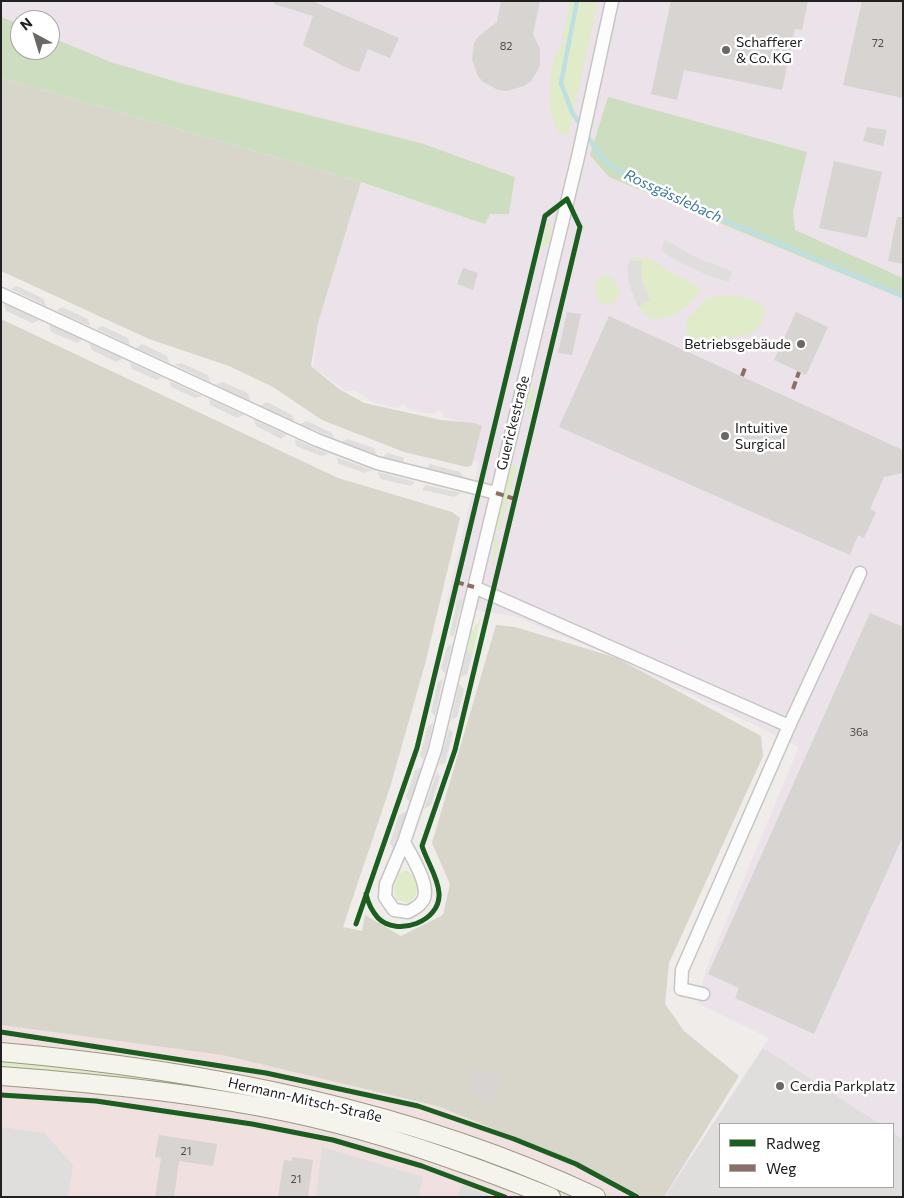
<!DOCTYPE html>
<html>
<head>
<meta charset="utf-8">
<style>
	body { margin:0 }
	#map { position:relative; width:904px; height:1198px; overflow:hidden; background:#efece9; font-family:Commissioner,sans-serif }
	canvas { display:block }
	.frame { position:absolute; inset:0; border:2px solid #212121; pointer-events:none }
	.legend { position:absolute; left:719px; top:1123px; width:175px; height:65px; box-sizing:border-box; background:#fff; border:1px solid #a6a6a6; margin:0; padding:6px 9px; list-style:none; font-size:15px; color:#212121 }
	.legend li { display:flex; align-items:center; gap:10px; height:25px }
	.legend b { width:25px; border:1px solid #a6a6a6 }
	.north { position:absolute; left:10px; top:10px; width:50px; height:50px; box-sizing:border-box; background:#fff; border:1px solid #a6a6a6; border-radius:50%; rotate:321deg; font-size:14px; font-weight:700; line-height:20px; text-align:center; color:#212121 }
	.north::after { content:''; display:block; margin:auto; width:18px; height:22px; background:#696867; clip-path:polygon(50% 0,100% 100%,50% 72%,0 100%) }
</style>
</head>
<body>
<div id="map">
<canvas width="904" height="1198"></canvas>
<div class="frame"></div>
<ul class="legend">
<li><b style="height:6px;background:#1b5e20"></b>Radweg</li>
<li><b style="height:6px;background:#8d6e63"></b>Weg</li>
</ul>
<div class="north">N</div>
</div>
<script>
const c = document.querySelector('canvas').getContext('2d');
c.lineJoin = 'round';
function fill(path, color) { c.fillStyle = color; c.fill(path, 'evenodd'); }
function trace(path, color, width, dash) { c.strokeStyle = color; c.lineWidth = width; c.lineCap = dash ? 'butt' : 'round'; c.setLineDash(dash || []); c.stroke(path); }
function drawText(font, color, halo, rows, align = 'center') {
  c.font = font + ' Commissioner,sans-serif'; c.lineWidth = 5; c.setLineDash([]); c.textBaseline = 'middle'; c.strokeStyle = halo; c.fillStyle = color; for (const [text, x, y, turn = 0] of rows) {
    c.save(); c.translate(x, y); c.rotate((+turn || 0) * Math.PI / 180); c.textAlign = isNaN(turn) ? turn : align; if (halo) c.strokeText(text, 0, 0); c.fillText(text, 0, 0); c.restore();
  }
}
fill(new Path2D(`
	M 1,1025 L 222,1055 L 437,1106 L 581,1164 L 643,1197 L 1,1197 Z`), '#f0e0e0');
fill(new Path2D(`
	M 1,1 L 903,1 L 903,278 L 795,230 L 793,212 L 807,153 L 609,177 L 903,299 L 903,1197 L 664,1197 L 769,1038 L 697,1003 L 707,967 L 799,747 L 617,658 L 513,616 L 446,605 L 479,463 L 467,457 L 457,438 L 459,421 L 445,417 L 439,410 L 433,414 L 409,410 L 404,403 L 398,408 L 374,403 L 356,391 L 346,391 L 313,367 L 318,323 L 361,182 L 404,197 L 490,214 L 509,214 L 515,177 L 421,143 L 177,82 L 111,62 L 50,37 L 50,20 L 20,20 L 20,24 L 1,17 ZM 720,1124 L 893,1124 L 893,1187 L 720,1187 Z`), '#ece2e9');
fill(new Path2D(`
	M 1,78 L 361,182 L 318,323 L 311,366 L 339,389 L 364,403 L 441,420 L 474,423 L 482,426 L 472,465 L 467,467 L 404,452 L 322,420 L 273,387 L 229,366 L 149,339 L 1,271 Z
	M 1,319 L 338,478 L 452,512 L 460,518 L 425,664 L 391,784 L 343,927 L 362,931 L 365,915 L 401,936 L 443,915 L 450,884 L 432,843 L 496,625 L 515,627 L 617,658 L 761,736 L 763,756 L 669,963 L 665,1004 L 684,1031 L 739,1076 L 664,1197 L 643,1197 L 581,1164 L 437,1106 L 222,1055 L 1,1025 Z`), '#d8d5cb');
fill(new Path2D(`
	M 570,1 L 598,1 L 568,136 L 559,133 C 547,111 548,82 554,58 C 556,52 562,46 565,41 L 562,38 Z
	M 548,223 L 552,228 L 548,245 L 541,249 Z
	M 633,257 L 655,260 C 668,277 689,276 701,289 C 690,307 672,320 650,319 L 638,307 L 649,300 L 642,281 L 641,261 L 633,260 Z
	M 607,275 C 616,279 618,286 620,295 L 611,305 L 605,305 L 597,300 L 595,283 L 599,278 Z
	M 722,295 C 736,296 757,297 765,310 L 761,324 L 750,334 L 711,341 L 694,340 L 686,331 L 687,319 L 707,298 Z
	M 536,387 L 529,417 C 525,405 526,394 536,387 Z
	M 511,464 L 517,467 L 500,530 L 496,529 Z
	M 494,536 L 499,542 L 492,570 Z
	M 481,618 L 472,656 L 467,650 L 471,633 Z
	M 405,870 C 419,876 422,897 407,903 L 396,899 L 394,889 L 398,875 Z
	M 1,1061 C 83,1063 165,1080 246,1093 L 245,1097 L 73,1073 L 1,1068 Z
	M 267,1097 L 345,1114 L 489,1159 L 578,1197 L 569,1197 L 488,1163 L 451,1150 L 263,1100 Z`), '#e0ebc9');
fill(new Path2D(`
	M 1,17 L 20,24 L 20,50 L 50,50 L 50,37 L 111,62 L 177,82 L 421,143 L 515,177 L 509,214 L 490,214 L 485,224 L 361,182 L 1,78 Z
	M 608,97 L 807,152 L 793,212 L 795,230 L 903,278 L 903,299 L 609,177 L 590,155 Z`), '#cdddbf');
fill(new Path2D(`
	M 665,240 L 699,259 L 732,271 L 729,282 L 707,275 L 675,260 L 661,250 Z
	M 630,260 L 641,261 L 642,281 L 650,300 L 638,307 L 629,284 L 627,268 Z
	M 17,286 L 44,299 L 46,306 L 11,289 Z
	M 4,303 L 40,320 L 32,323 L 6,311 Z
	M 62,307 L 88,319 L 90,326 L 56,311 Z
	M 49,324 L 83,339 L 77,343 L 51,332 Z
	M 102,326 L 128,338 L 130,345 L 97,329 Z
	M 89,343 L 123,358 L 116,362 L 92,350 Z
	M 142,344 L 167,356 L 170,363 L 136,348 Z
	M 129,362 L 162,377 L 157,380 L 132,369 Z
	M 181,363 L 208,375 L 210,382 L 175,365 Z
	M 170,381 L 202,396 L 195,398 L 171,387 Z
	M 222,382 L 248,393 L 251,402 L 216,385 Z
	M 209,399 L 244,415 L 237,418 L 210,405 Z
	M 267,402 L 292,415 L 294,421 L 260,406 Z
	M 254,419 L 287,435 L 281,439 L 256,426 Z
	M 307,421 L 332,433 L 334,438 L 300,424 Z
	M 295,439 L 329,454 L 321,456 L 296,446 Z
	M 347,439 L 374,448 L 377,455 L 342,442 Z
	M 388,453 L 404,458 L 403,463 L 382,457 Z
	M 336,457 L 372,470 L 365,473 L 339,464 Z
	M 430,464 L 460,472 L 464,478 L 426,469 Z
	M 378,473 L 378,472 L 415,482 L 411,486 L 381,479 Z
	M 426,485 L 461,493 L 454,497 L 422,490 Z
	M 463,599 L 453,638 L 450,634 L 457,601 Z
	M 452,644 L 445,674 L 441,668 L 447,647 Z
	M 467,650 L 472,656 L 467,674 L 461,677 Z
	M 443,679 L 435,716 L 431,712 L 438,682 Z
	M 459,684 L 464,689 L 457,717 L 451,720 Z
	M 433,723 L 429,742 L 423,760 L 420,755 L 428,726 Z
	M 449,728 L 453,733 L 445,763 L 439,765 Z
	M 422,767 L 410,803 L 406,797 L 415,770 Z
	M 437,772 L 440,777 L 431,805 L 424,809 Z
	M 407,811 L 394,849 L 390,843 L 399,815 Z
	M 763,1048 L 880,1124 L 720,1124 L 720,1187 L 893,1187 L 893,1133 L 903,1139 L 903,1197 L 671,1197 L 667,1194 Z
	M 1,1127 L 44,1133 L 73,1165 L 68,1197 L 1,1197 Z
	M 322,1147 L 423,1177 L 419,1197 L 316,1197 Z
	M 462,1184 L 491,1197 L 457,1197 Z`), '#dfdedd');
trace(new Path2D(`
	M 577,1 L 561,83 L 572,112 L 582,127
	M 586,133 L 597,152 L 613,168 L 684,203 L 903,296`), '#bddfe1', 4.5);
fill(new Path2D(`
	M 275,1 L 312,1 L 399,38 L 390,58 L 368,49 L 359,72 L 347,68 L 303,45 L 313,16 L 274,4 Z
	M 501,1 L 540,1 L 533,34 L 540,49 L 540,66 L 531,81 L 524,86 L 507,91 L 498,90 L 483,82 L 478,76 L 472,60 L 474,43 L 479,36 L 497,22 Z
	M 671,1 L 808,1 L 802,30 L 795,29 L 782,90 L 684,70 L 677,100 L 651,94 Z
	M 862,1 L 903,1 L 903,98 L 843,85 Z
	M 867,127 L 887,130 L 883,146 L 863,141 Z
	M 834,161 L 882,172 L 867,238 L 819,228 Z
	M 897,217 L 903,217 L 903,264 L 888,261 Z
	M 463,268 L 478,273 L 473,290 L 457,284 Z
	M 567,312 L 581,314 L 572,355 L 558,353 Z
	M 796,312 L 828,327 L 806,375 L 774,360 Z
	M 609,316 L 903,450 L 903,473 L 884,477 L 870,509 L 876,512 L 864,538 L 858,535 L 850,555 L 559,427 Z
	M 870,613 L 903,627 L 903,836 L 814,1034 L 735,998 L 739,988 L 708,974 Z
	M 476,1066 L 503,1077 L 491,1103 L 472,1095 L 477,1082 L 470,1079 Z
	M 159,1135 L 217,1144 L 213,1166 L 179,1161 L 174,1197 L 155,1197 L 161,1158 L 155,1157 Z
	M 292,1157 L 313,1160 L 308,1197 L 278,1197 L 284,1160 L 292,1161 Z`), '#d7d4d2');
const street = new Path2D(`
	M 1,294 L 317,440 L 377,463 L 496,493
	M 474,587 L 789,726
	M 404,842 C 411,856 434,890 421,903 C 418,907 412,910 408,912 L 394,910 L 385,897 L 386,884 L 404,842 L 435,750 L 578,157 L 612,1
	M 703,994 L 681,989 L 682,970 L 789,726 L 860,573`);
const secondary = new Path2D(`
	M 1,1052 C 205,1070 410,1109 596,1197
	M 1,1076 C 105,1084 208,1094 309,1117 C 392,1136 472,1165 551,1197`);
trace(street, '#c6c5c4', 15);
trace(secondary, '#9a9880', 20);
trace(street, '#fdfcfc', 12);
trace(secondary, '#f4f3ec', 18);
trace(new Path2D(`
	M 742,376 L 745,368
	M 793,389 L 799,372
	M 496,493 L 515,499
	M 456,582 L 474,587`), '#8d6e63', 4, [8, 4]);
trace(new Path2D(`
	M 356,924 L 417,748 L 545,216 L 567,199 L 580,227 L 455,750 L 422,846 C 427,862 438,877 439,893 C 441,922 397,937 378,918 C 372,911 368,903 366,894
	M 1,1032 L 266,1073 L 418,1106 L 514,1139 L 576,1164 L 637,1197
	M 1,1095 L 96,1101 L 252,1124 L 333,1140 L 422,1166 L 505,1197`), '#1b5e20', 5);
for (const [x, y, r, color] of [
	[726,50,5,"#696867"],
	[801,344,5,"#696867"],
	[725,436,5,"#696867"],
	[780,1086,5,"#696867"]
]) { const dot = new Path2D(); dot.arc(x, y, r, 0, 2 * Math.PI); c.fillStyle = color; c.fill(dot); trace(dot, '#fff', 2); }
drawText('11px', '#4e4e4d', null, [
	["72",878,43],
	["82",506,46],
	["36a",859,732],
	["21",186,1151],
	["21",296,1179]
]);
drawText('14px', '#212121', '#fff', [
	["Schafferer",736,42],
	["& Co. KG",736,58],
	["Betriebsgebäude",791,344,"right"],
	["Intuitive",735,428],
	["Surgical",735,444],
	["Cerdia Parkplatz",790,1086]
], 'left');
drawText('14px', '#212121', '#fff', [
	["Guerickestraße",513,423,-76],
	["Hermann-Mitsch-Straße",305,1100,13]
]);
drawText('italic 15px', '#437a99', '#fff', [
	["Rossgässlebach",673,196,25]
]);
</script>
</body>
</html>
